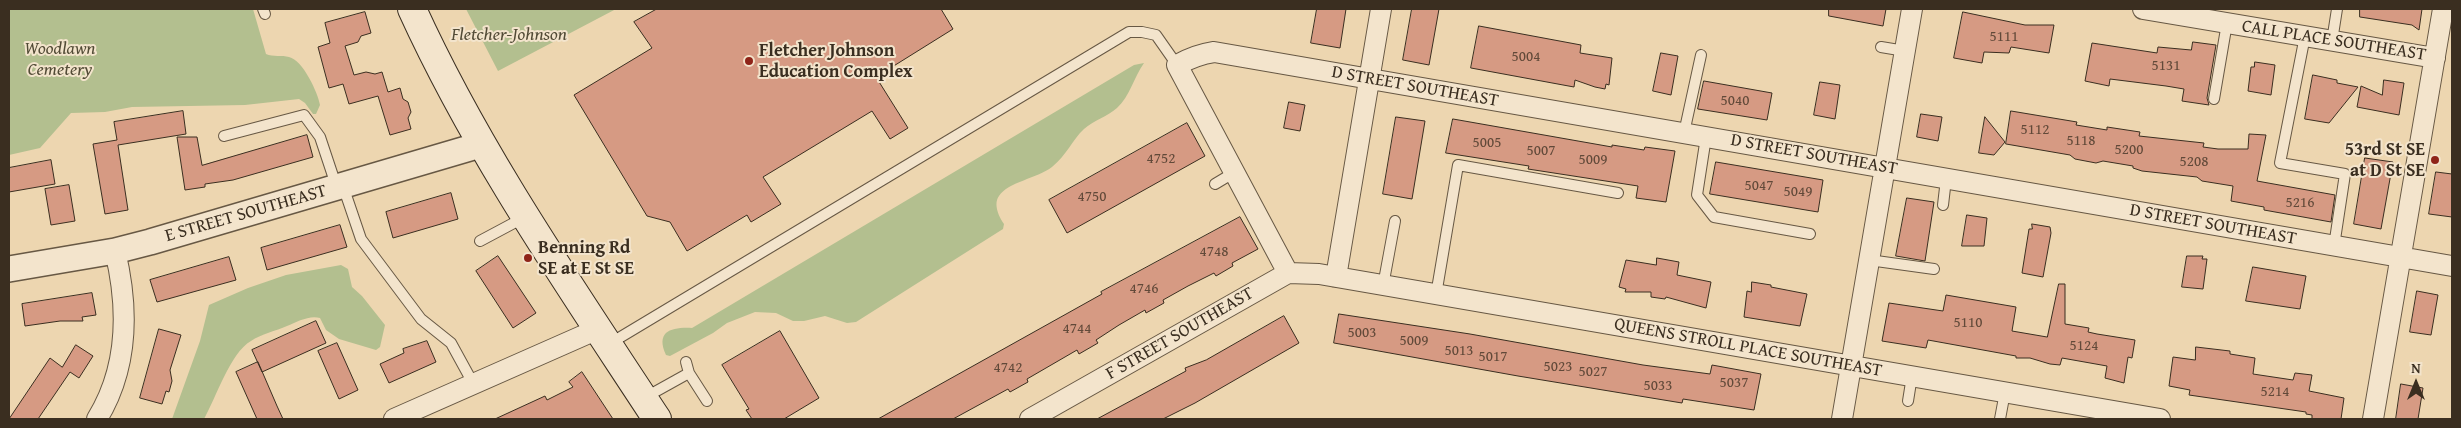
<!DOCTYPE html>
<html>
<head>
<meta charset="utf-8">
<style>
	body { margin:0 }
	#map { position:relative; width:2461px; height:428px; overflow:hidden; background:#edd6b0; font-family:"Gentium Book Plus",serif }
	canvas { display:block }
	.frame { position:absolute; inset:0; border:10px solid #3a2e20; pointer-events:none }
	.north { position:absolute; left:2391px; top:358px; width:50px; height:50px; -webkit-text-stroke:4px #f3e4cc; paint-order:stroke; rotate:0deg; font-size:14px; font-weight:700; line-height:20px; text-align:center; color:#3a2e20 }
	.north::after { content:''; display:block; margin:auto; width:18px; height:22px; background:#3a2e20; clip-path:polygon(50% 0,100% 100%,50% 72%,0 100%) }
</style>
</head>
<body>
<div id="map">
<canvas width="2461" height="428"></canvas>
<div class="frame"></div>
<div class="north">N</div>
</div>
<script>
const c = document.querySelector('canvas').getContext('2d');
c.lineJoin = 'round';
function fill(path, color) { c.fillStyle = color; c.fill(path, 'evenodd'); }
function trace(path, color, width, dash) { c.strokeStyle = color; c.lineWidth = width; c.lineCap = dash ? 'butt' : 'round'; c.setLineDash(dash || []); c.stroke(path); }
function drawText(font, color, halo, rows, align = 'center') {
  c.font = font + ' "Gentium Book Plus",serif'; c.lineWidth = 4; c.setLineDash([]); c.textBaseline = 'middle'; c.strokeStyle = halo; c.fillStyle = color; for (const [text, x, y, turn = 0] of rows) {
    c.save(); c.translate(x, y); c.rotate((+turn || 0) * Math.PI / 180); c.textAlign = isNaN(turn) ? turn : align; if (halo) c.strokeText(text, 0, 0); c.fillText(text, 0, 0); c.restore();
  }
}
fill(new Path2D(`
	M 9,9 L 253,9 L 266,54 C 273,57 282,55 289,57 C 303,60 318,93 320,105 L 316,114 L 313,114 L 305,103 L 299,99 L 245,105 L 132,107 L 105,112 L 71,113 L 40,148 L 9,155 Z
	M 466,9 L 616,9 L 498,71 Z
	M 1144,63 C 1134,77 1130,96 1117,108 C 1107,117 1094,120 1084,129 C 1072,140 1067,155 1052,167 C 1038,178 1008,182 999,196 C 993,204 999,217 1004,224 L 1003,229 L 856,322 L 847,323 L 825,316 L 804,321 L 793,321 L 776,313 L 755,312 L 727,323 L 713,333 L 670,356 L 666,355 C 655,331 672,327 692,328 L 1134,65 Z
	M 341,265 L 348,269 L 352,287 L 362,296 L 385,325 L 380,347 L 376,350 L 339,339 L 326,330 L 320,318 C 309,315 297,322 287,326 C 276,331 261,334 251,341 C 230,353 216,398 204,419 L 172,419 L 200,341 L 209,305 L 248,288 L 286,275 Z`), '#b3bf8f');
const building = new Path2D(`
	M 657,9 L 941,9 L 953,29 L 876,77 L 908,128 L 890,139 L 872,111 L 763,177 L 781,204 L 751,222 L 747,215 L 687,251 L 670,222 L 647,216 L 574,95 L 652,48 L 634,22 Z
	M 1317,9 L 1346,9 L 1340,48 L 1311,43 Z
	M 1412,9 L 1439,9 L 1429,65 L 1403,60 Z
	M 1829,9 L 1886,9 L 1883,26 L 1829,16 Z
	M 2360,9 L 2422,9 L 2419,30 L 2412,25 L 2360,17 Z
	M 365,12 L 371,33 L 361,36 L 358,42 L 345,46 L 354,75 L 366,72 L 375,74 L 382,72 L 388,92 L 400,88 L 403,99 L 408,102 L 411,112 L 408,118 L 411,129 L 390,135 L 378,96 L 349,104 L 343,84 L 329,88 L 318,47 L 330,43 L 325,23 Z
	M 1963,12 L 2025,25 L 2054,25 L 2049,53 L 2011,47 L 2009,53 L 1984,52 L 1982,63 L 1954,58 Z
	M 1479,26 L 1581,45 L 1580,53 L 1612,58 L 1609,85 L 1606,84 L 1605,89 L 1595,87 L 1575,80 L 1574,87 L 1471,68 Z
	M 2193,42 L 2216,45 L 2207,98 L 2209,105 L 2182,101 L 2184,89 L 2166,86 L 2110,79 L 2109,86 L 2085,81 L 2092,43 L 2157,53 L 2158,47 L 2191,50 Z
	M 1661,53 L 1678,56 L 1671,95 L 1653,91 Z
	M 2255,62 L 2275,65 L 2271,95 L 2248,91 L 2251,67 L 2254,67 Z
	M 2313,75 L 2337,80 L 2337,83 L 2358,87 L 2329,123 L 2305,119 Z
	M 2384,80 L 2404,83 L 2399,115 L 2357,107 L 2361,86 L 2382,95 Z
	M 1704,81 L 1772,93 L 1767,120 L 1698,109 Z
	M 1820,82 L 1840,85 L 1835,119 L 1814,115 Z
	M 1289,102 L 1305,105 L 1300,131 L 1284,128 Z
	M 183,111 L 186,134 L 118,145 L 128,210 L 105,214 L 93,144 L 117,140 L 114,122 Z
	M 2011,111 L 2077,122 L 2076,125 L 2107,130 L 2107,127 L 2140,132 L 2139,136 L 2204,143 L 2203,147 L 2218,149 L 2248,149 L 2249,134 L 2266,135 L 2257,181 L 2335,195 L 2331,222 L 2264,210 L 2264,207 L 2231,201 L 2233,186 L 2202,181 L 2197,177 L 2142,171 L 2133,168 L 2133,166 L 2103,161 L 2096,163 L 2075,159 L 2070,155 L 2006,144 Z
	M 1921,114 L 1942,117 L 1938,141 L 1917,137 Z
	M 1396,117 L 1425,121 L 1412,199 L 1383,194 Z
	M 1985,117 L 2005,142 L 1994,155 L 1979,153 Z
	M 1453,119 L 1612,147 L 1612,145 L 1644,150 L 1645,147 L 1675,151 L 1666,202 L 1636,198 L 1638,186 L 1528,169 L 1529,166 L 1446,153 Z
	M 1187,123 L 1205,156 L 1067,233 L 1049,200 Z
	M 307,135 L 313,157 L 233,180 L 205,184 L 205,187 L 185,190 L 177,137 L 197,137 L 202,165 Z
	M 2365,158 L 2393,162 L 2381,229 L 2354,224 Z
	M 51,160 L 55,184 L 9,192 L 9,168 Z
	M 1716,162 L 1823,180 L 1818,212 L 1710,194 Z
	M 2436,172 L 2452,174 L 2452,217 L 2429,214 Z
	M 69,185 L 75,221 L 51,225 L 45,189 Z
	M 451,193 L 458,219 L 393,238 L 386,212 Z
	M 1907,198 L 1934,202 L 1925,261 L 1896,256 Z
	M 1967,215 L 1987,218 L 1984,246 L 1962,246 Z
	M 1240,217 L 1258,249 L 1232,263 L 1233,266 L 1216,276 L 1214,273 L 1188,286 L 1163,300 L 1164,303 L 1146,313 L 1145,310 L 1119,325 L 1096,340 L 1098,343 L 1079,354 L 1077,350 L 1027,379 L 1028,382 L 1010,392 L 1008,389 L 953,419 L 878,419 L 1102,294 L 1101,292 Z
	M 2032,224 L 2050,227 L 2051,233 L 2043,277 L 2022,273 L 2029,229 L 2032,229 Z
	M 340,225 L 347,247 L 267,270 L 261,248 Z
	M 498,256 L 536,313 L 513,328 L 476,271 Z
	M 2187,256 L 2203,256 L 2202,259 L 2207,259 L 2203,289 L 2182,287 Z
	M 229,257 L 236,280 L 157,302 L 150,280 Z
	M 1657,258 L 1679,262 L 1677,275 L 1711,282 L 1706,308 L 1666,297 L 1665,299 L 1651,297 L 1651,292 L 1625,292 L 1626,289 L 1619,287 L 1626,260 L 1656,265 Z
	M 2253,267 L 2306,276 L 2300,309 L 2246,301 Z
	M 1752,282 L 1771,285 L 1771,287 L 1807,294 L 1800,326 L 1744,317 L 1747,291 L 1751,292 Z
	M 2059,284 L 2065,284 L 2065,324 L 2089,328 L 2088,332 L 2097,334 L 2135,340 L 2132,358 L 2128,357 L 2124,383 L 2105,378 L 2107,366 L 2062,358 L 2060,365 L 2050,364 L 2030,358 L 2016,358 L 2016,356 L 1928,340 L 1926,348 L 1882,341 L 1889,303 L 1943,311 L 1946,295 L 2016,307 L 2012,331 L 2047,337 Z
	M 2417,291 L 2438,295 L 2431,335 L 2410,332 Z
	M 92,293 L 96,315 L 82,317 L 83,321 L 60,321 L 25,326 L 22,304 Z
	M 1339,314 L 1470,334 L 1643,365 L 1710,374 L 1712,365 L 1761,374 L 1754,410 L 1683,399 L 1682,403 L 1518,376 L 1334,343 Z
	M 1284,316 L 1299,343 L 1195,403 L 1163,419 L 1097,419 L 1186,371 L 1185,368 L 1206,360 Z
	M 316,321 L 326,343 L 262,372 L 252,350 Z
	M 159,329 L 181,335 L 170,370 L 172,381 L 169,392 L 166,391 L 162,404 L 140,398 Z
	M 780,331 L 819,398 L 784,419 L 752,419 L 746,410 L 749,409 L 722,365 Z
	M 427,341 L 436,362 L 389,383 L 380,364 L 404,353 L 403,349 Z
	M 337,343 L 358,390 L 339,399 L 318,351 Z
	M 76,345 L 93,356 L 79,378 L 70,372 L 38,419 L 9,419 L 50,358 L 62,367 Z
	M 2196,347 L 2230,351 L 2230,354 L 2255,358 L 2253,374 L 2293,380 L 2295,373 L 2312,375 L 2309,391 L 2344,398 L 2341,419 L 2312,419 L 2312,415 L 2306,414 L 2306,412 L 2189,395 L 2190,390 L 2169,386 L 2173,357 L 2195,360 Z
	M 258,362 L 277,406 L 283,419 L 257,419 L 236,372 Z
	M 582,372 L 613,419 L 495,419 L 545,396 L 547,400 L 573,387 L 569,382 Z
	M 2401,384 L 2423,388 L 2418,419 L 2396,419 Z`);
fill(building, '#d69a83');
trace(building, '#3a2e20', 1);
const service = new Path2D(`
	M 263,9 L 265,14
	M 2305,36 L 2280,163 L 2345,174 L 2334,246
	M 2332,41 L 2337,9
	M 1881,47 L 1905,51
	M 2214,99 L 2227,23
	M 1684,133 L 1701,55
	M 224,136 L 304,115 L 320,137 L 337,188
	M 1706,137 L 1697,195 L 1714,217 L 1810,234
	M 1215,184 L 1235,172
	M 343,186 L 361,239 L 421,319 L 451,343 L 474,385
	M 1943,205 L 1946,179
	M 480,241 L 525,217
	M 1869,260 L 1934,269
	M 1383,286 L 1395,221
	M 1436,295 L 1458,165 L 1618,193
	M 609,344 L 1129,32 L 1142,32 L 1156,35 L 1177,65
	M 686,362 L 689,373 L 707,401
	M 644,398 L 689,373
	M 1908,401 L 1912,376
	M 2000,419 L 2005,392`);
const minor = new Path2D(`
	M 2143,9 L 2435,58
	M 1288,273 L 1177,65 C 1190,58 1200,54 1214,52 L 2452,266
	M 1336,277 L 1381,9
	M 97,419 C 129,367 129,309 115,251
	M 394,419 L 598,329
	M 1030,419 L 1288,273 L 1319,274 L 2160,419
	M 1842,419 L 1912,9
	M 2373,419 L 2443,9`);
const tertiary = new Path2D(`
	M 9,269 L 115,251 L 150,242 L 480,145`);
const secondary = new Path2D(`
	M 412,9 C 478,154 570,286 657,419`);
trace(service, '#675844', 12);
trace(minor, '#675844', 22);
trace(tertiary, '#675844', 28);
trace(secondary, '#3a2e20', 30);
trace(service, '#f3e4cc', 10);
trace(minor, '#f3e4cc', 20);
trace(tertiary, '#f3e4cc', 25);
trace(secondary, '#f3e4cc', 28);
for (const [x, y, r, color] of [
	[749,61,5,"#8f2418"],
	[2435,160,5,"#8f2418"],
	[528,258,5,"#8f2418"]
]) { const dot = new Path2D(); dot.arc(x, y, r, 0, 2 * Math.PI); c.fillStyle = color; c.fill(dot); trace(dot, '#f3e4cc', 2); }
drawText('15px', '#614939', null, [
	["5111",2004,37],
	["5004",1526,57],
	["5131",2166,66],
	["5040",1735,101],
	["5112",2035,130],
	["5118",2081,141],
	["5005",1487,143],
	["5200",2129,150],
	["5007",1541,151],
	["4752",1161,159],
	["5009",1593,160],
	["5208",2194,162],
	["5047",1759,186],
	["5049",1798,192],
	["4750",1092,197],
	["5216",2300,203],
	["4748",1214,252],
	["4746",1144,289],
	["5110",1968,323],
	["4744",1077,329],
	["5003",1362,333],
	["5009",1414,341],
	["5124",2084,346],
	["5013",1459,351],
	["5017",1493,357],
	["5023",1558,367],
	["4742",1008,368],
	["5027",1593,372],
	["5037",1734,383],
	["5033",1658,386],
	["5214",2275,392]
]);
drawText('italic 18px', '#524b36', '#f3e4cc', [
	["Fletcher-Johnson",509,35],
	["Woodlawn",60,49],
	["Cemetery",60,70]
]);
drawText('18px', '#3a2e20', '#f3e4cc', [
	["CALL PLACE SOUTHEAST",2334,41,9],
	["D STREET SOUTHEAST",1415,87,10],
	["D STREET SOUTHEAST",1814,155,10],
	["E STREET SOUTHEAST",246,214,-16],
	["D STREET SOUTHEAST",2213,225,10],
	["F STREET SOUTHEAST",1180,334,-30],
	["QUEENS STROLL PLACE SOUTHEAST",1748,348,10]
]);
drawText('bold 18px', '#3a2e20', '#f3e4cc', [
	["Fletcher Johnson",759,51],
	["Education Complex",759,72],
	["53rd St SE",2425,150,"right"],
	["at D St SE",2425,171,"right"],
	["Benning Rd",538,248],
	["SE at E St SE",538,269]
], 'left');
</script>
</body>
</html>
